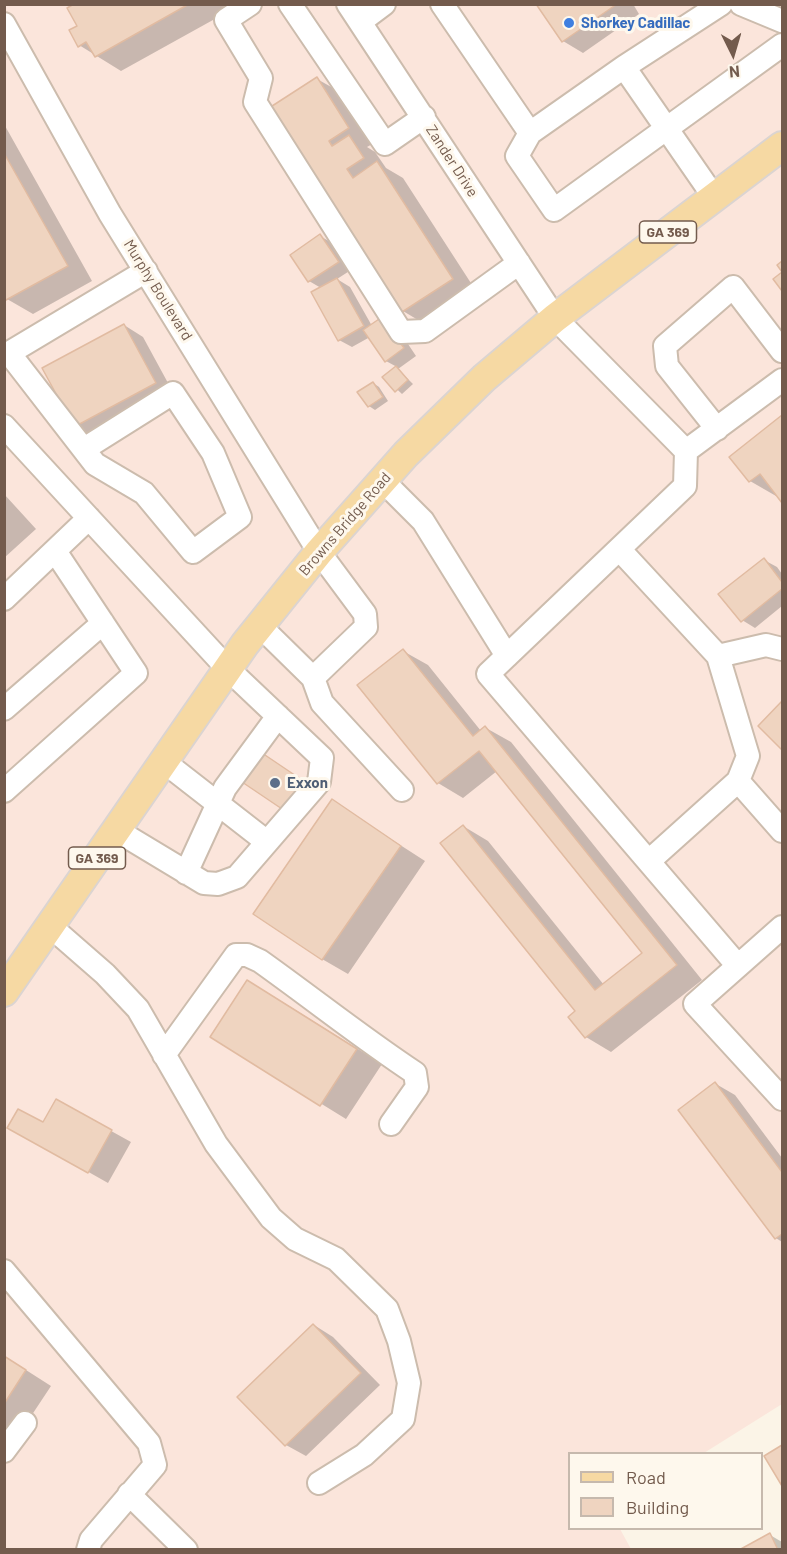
<!DOCTYPE html>
<html>
<head>
<meta charset="utf-8">
<style>
	body { margin:0 }
	#map { position:relative; width:787px; height:1554px; overflow:hidden; background:#fbf4e7; font-family:Barlow,sans-serif }
	canvas { display:block }
	.frame { position:absolute; inset:0; border:6px solid #735b4d; pointer-events:none }
	.legend { position:absolute; left:568px; top:1452px; width:195px; height:78px; box-sizing:border-box; background:#fef8ed; border:2px solid #c6b9ad; margin:0; padding:8px 10px; list-style:none; font-size:18px; color:#735b4d }
	.legend li { display:flex; align-items:center; gap:12px; height:30px }
	.legend b { width:30px; border:2px solid #c6b9ad }
	.north { position:absolute; left:703px; top:24px; width:60px; height:60px; -webkit-text-stroke:4px #fef8ed; paint-order:stroke; rotate:175deg; font-size:16px; font-weight:700; line-height:24px; text-align:center; color:#735b4d }
	.north::after { content:''; display:block; margin:auto; width:21px; height:27px; background:#735b4d; clip-path:polygon(50% 0,100% 100%,50% 72%,0 100%) }
</style>
</head>
<body>
<div id="map">
<canvas width="787" height="1554"></canvas>
<div class="frame"></div>
<ul class="legend">
<li><b style="height:8px;background:#f6d9a3"></b>Road</li>
<li><b style="height:16px;background:#efd4c0"></b>Building</li>
</ul>
<div class="north">N</div>
</div>
<script>
const c = document.querySelector('canvas').getContext('2d');
c.lineJoin = 'round';
function fill(path, color) { c.fillStyle = color; c.fill(path, 'evenodd'); }
function trace(path, color, width, dash) { c.strokeStyle = color; c.lineWidth = width; c.lineCap = dash ? 'butt' : 'round'; c.setLineDash(dash || []); c.stroke(path); }
function drawText(font, color, halo, rows, align = 'center') {
  c.font = font + ' Barlow,sans-serif'; c.lineWidth = 6; c.setLineDash([]); c.textBaseline = 'middle'; c.strokeStyle = halo; c.fillStyle = color; for (const [text, x, y, turn = 0] of rows) {
    c.save(); c.translate(x, y); c.rotate((+turn || 0) * Math.PI / 180); c.textAlign = isNaN(turn) ? turn : align; if (halo) c.strokeText(text, 0, 0); c.fillText(text, 0, 0); c.restore();
  }
}
fill(new Path2D(`
	M 5,5 L 782,5 L 782,1404 L 704,1453 L 570,1454 L 570,1528 L 620,1529 L 631,1549 L 5,1550 Z`), '#fbe5db');
fill(new Path2D(`
	M 77,4 L 240,5 L 121,71 L 79,45 Z
	M 538,4 L 633,4 L 639,14 L 583,53 L 563,41 Z
	M 317,79 L 342,93 L 374,143 L 367,147 L 375,152 L 386,168 L 403,178 L 478,294 L 428,326 L 403,311 L 272,108 Z
	M 4,124 L 92,281 L 33,314 L 7,299 L 4,294 Z
	M 320,236 L 334,244 L 351,270 L 337,279 L 350,287 L 372,326 L 396,326 L 416,356 L 398,369 L 413,384 L 402,394 L 384,377 L 397,367 L 386,361 L 370,337 L 352,347 L 339,340 L 321,288 L 309,281 Z
	M 124,325 L 143,337 L 174,394 L 95,437 L 75,426 Z
	M 373,383 L 379,387 L 388,401 L 375,410 L 369,406 Z
	M 782,417 L 782,500 L 778,494 L 776,496 L 750,481 L 731,457 Z
	M 4,494 L 36,529 L 4,558 Z
	M 764,560 L 777,567 L 782,574 L 782,606 L 755,628 L 742,620 Z
	M 403,651 L 428,665 L 481,731 L 486,728 L 511,742 L 702,980 L 611,1052 L 586,1037 L 577,1011 L 463,826 L 488,841 L 604,985 L 644,953 L 497,771 L 463,798 L 438,783 Z
	M 782,703 L 782,748 L 760,726 Z
	M 332,801 L 425,861 L 348,974 L 322,959 Z
	M 273,996 L 382,1064 L 346,1119 L 213,1037 Z
	M 716,1084 L 735,1095 L 782,1158 L 782,1242 L 776,1238 Z
	M 57,1101 L 131,1142 L 108,1183 L 9,1127 L 43,1124 Z
	M 314,1325 L 333,1337 L 380,1385 L 306,1456 L 286,1445 L 239,1397 Z
	M 4,1356 L 51,1386 L 4,1457 Z
	M 770,1535 L 782,1542 L 782,1550 L 742,1550 Z`), '#0003');
const building = new Path2D(`
	M 74,4 L 189,4 L 95,57 L 86,42 L 78,47 L 69,30 L 77,26 L 67,8 Z
	M 536,4 L 617,4 L 562,42 Z
	M 317,77 L 349,128 L 329,141 L 332,146 L 349,135 L 364,158 L 347,169 L 353,178 L 377,161 L 453,279 L 402,312 L 269,108 Z
	M 4,153 L 68,266 L 6,300 L 4,297 Z
	M 320,234 L 339,262 L 308,282 L 290,255 Z
	M 782,261 L 782,291 L 773,279 L 782,272 L 777,265 Z
	M 337,278 L 364,326 L 338,341 L 311,292 Z
	M 382,317 L 404,348 L 385,362 L 363,330 Z
	M 124,324 L 156,383 L 74,427 L 42,368 Z
	M 396,366 L 408,380 L 395,392 L 382,377 Z
	M 373,382 L 383,397 L 368,407 L 357,392 Z
	M 782,415 L 782,503 L 760,474 L 749,482 L 729,457 Z
	M 764,558 L 782,582 L 782,589 L 741,622 L 718,594 Z
	M 403,649 L 473,736 L 485,726 L 677,965 L 585,1038 L 568,1017 L 575,1011 L 440,843 L 463,825 L 595,990 L 642,953 L 479,751 L 437,784 L 357,685 Z
	M 782,701 L 782,750 L 758,726 Z
	M 262,753 L 308,784 L 288,813 L 242,782 Z
	M 332,799 L 401,846 L 322,960 L 253,914 Z
	M 247,980 L 357,1049 L 320,1106 L 210,1037 Z
	M 715,1082 L 782,1172 L 782,1234 L 775,1239 L 678,1110 Z
	M 56,1099 L 112,1130 L 88,1173 L 7,1128 L 18,1109 L 43,1122 Z
	M 313,1324 L 361,1373 L 285,1446 L 237,1397 Z
	M 4,1356 L 26,1370 L 4,1404 Z
	M 782,1445 L 782,1486 L 764,1456 Z
	M 770,1533 L 778,1550 L 739,1550 Z`);
fill(building, '#efd4c0');
trace(building, '#e1bba1', 1.5);
const minor = new Path2D(`
	M 250,4 L 226,20 L 261,78 L 255,102 L 401,332 L 425,331 L 519,263
	M 290,4 L 385,144 L 424,117
	M 348,4 L 555,318 L 686,451 L 782,380
	M 442,4 L 530,133 L 624,67 L 721,4
	M 741,4 L 782,21
	M 360,22 L 384,4
	M 4,24 L 110,214 L 319,552 L 365,614 L 366,627 L 313,678 L 260,626
	M 624,67 L 714,197
	M 530,133 L 517,156 L 554,210 L 782,45
	M 4,426 L 227,668 L 322,758 L 319,782 L 237,877 L 218,884 L 204,883 L 116,830
	M 717,429 L 667,366 L 665,346 L 733,287 L 782,351
	M 84,449 L 173,393 L 213,453 L 240,517 L 193,552 L 144,493 L 95,464 L 9,353 L 146,271
	M 686,451 L 685,486 L 488,674 L 738,966
	M 383,481 L 423,521 L 507,656
	M 619,549 L 718,656 L 748,756 L 738,781 L 649,861
	M 4,599 L 89,518
	M 718,656 L 766,645 L 782,649
	M 313,678 L 322,703 L 402,790
	M 4,709 L 103,623
	M 163,761 L 267,842
	M 738,781 L 782,831
	M 4,791 L 136,673 L 55,551
	M 186,873 L 225,788 L 278,716
	M 50,926 L 105,974 L 138,1009 L 216,1144 L 271,1218 L 295,1239 L 336,1259 L 387,1309 L 399,1341 L 409,1383 L 403,1419 L 364,1455 L 319,1483
	M 782,927 L 695,1004 L 782,1099
	M 164,1055 L 236,955 L 247,955 L 260,961 C 312,998 362,1038 415,1073 L 417,1087 L 391,1124
	M 4,1271 L 149,1443 L 155,1465 L 91,1540 L 88,1550
	M 4,1451 L 25,1423
	M 129,1494 L 186,1550`);
const major = new Path2D(`
	M 4,992 L 245,644 L 319,552 L 406,454 L 484,378 L 555,318 L 782,146`);
trace(minor, '#ccbcad', 26);
trace(major, '#dbd4d1', 32);
trace(minor, '#fff', 22);
trace(major, '#f6d9a3', 28);
for (const [x, y, r, color] of [
	[569,23,6,"#3f7fe0"],
	[275,783,6,"#5c6f8a"]
]) { const dot = new Path2D(); dot.arc(x, y, r, 0, 2 * Math.PI); c.fillStyle = color; c.fill(dot); trace(dot, '#fef8ed', 2); }
for (const [x, y, w] of [
	[668,232,57],
	[97,858,57]
]) { const box = new Path2D(); box.roundRect(x - w / 2, y - 11, w, 22, 4.5); c.fillStyle = '#fef8ed'; c.fill(box); trace(box, '#735b4d', 1.5); }
drawText('bold 14px', '#735b4d', null, [
	["GA 369",668,232],
	["GA 369",97,858]
]);
drawText('bold 15px', '#366cbe', '#fef8ed', [
	["Shorkey Cadillac",581,23]
], 'left');
drawText('15px', '#735b4d', '#fef8ed', [
	["Zander Drive",452,161,57],
	["Murphy Boulevard",158,290,58],
	["Browns Bridge Road",345,524,-49]
]);
drawText('bold 15px', '#4e5e75', '#fef8ed', [
	["Exxon",287,783]
], 'left');
</script>
</body>
</html>
